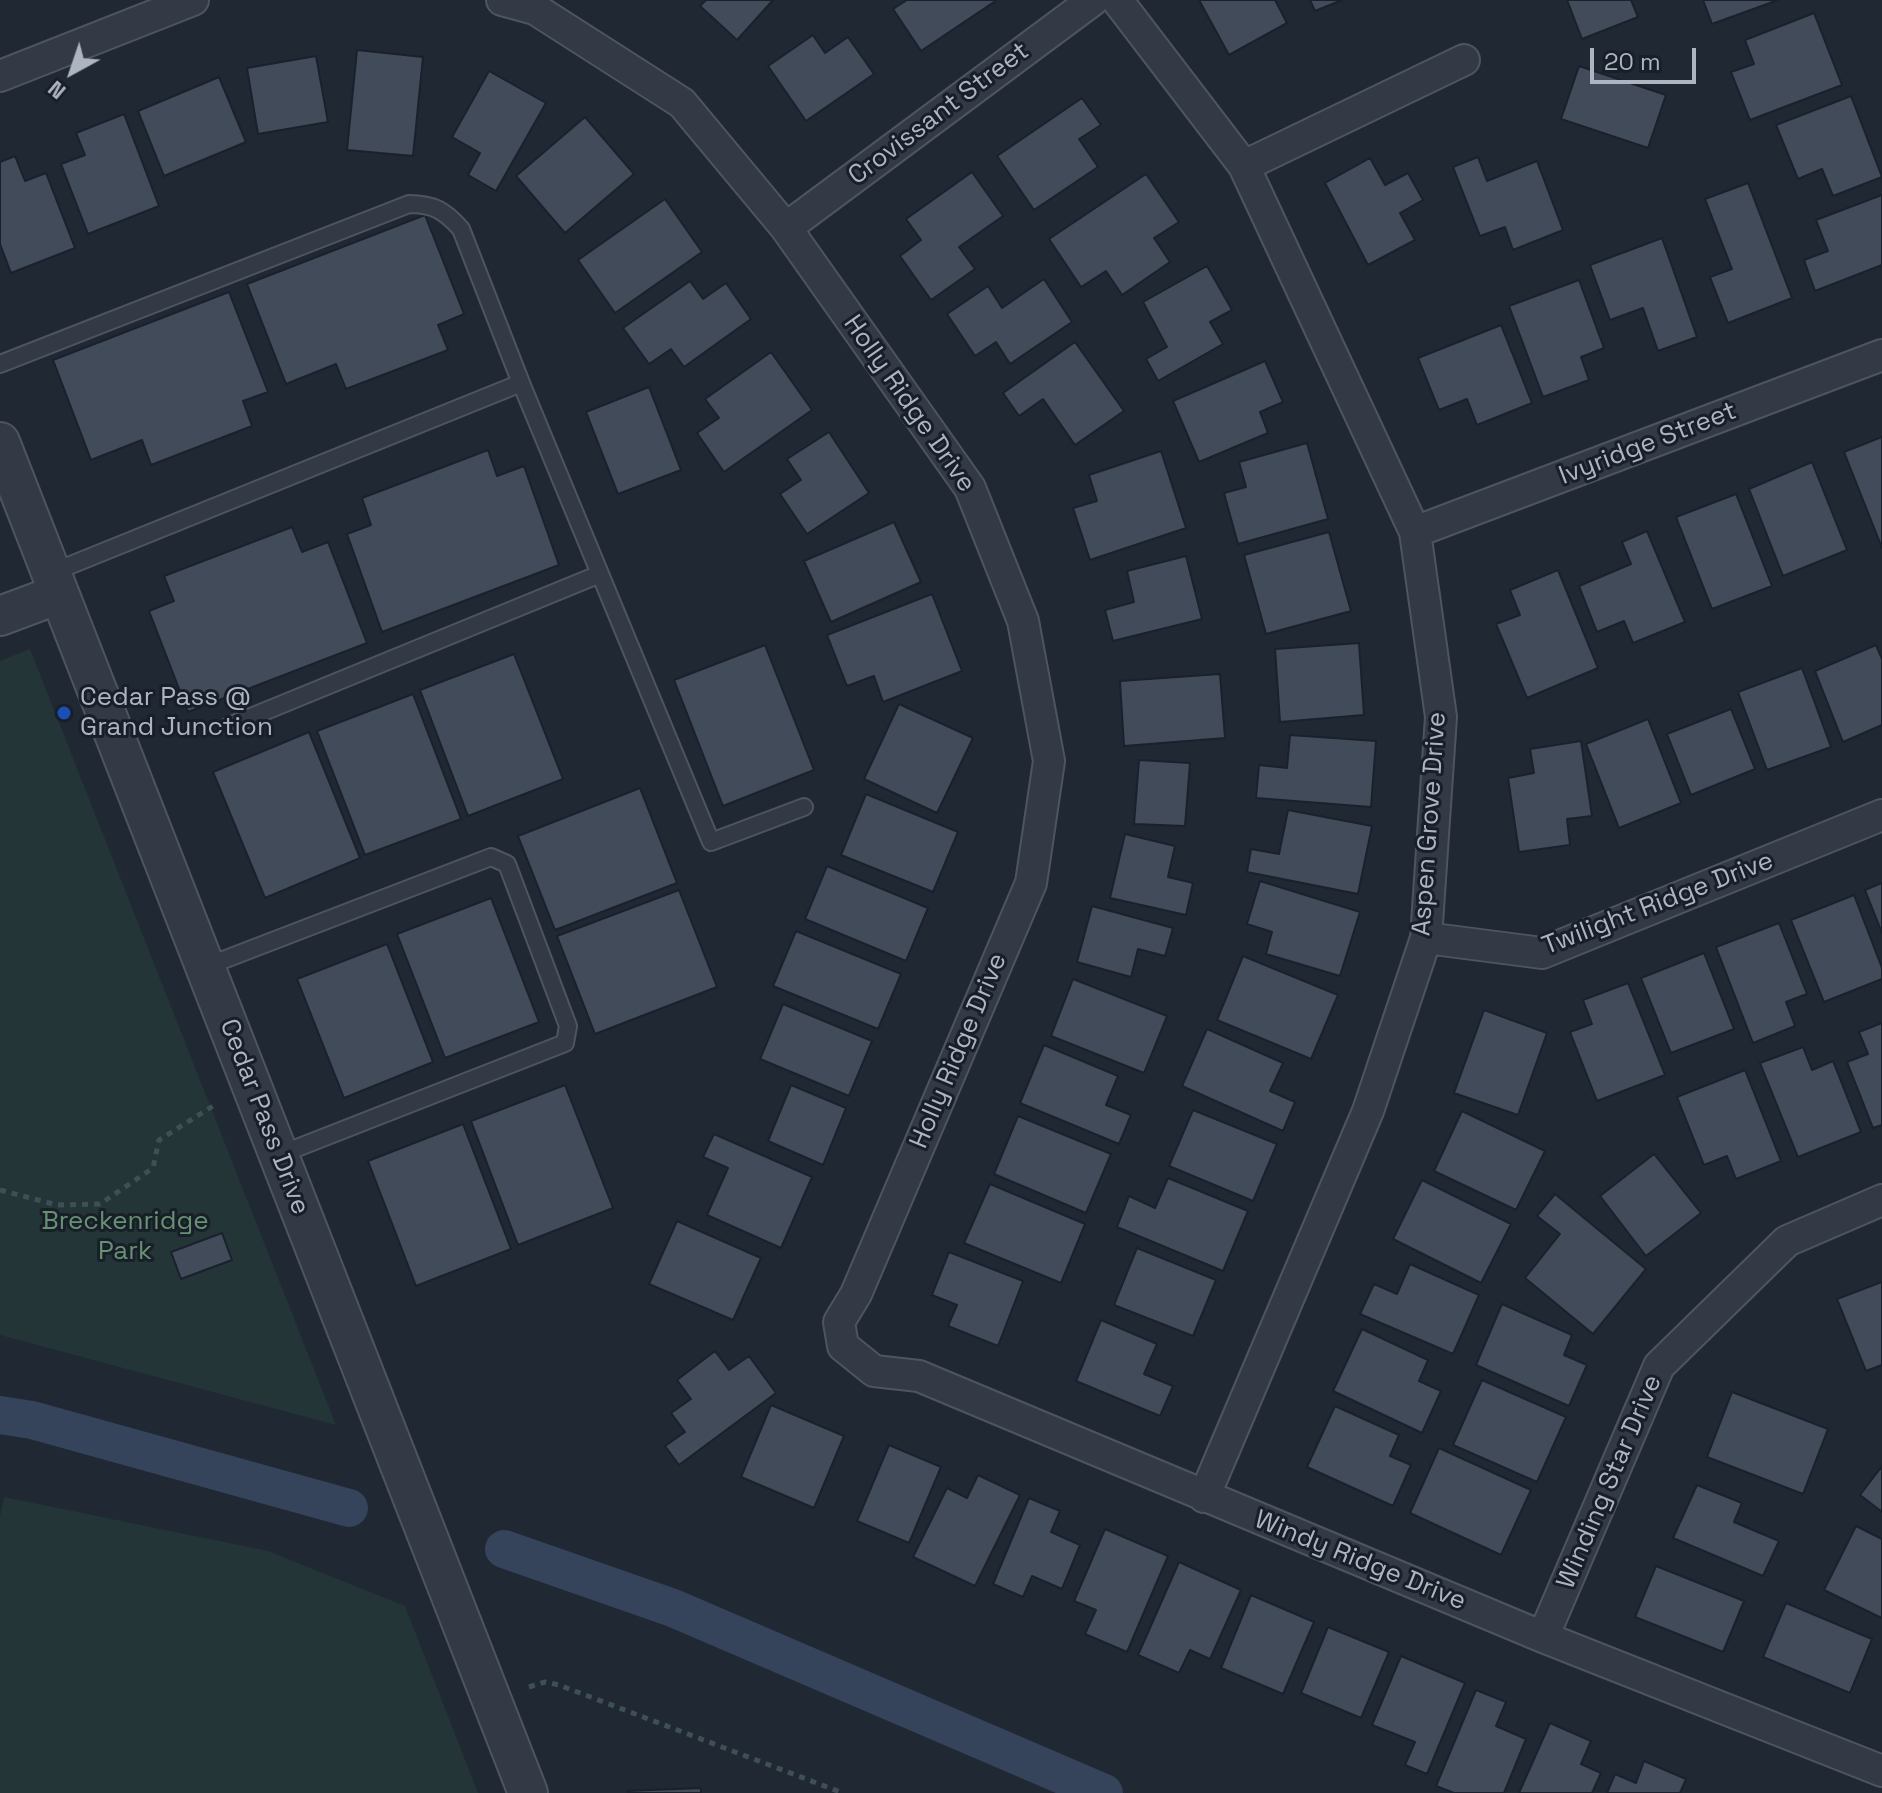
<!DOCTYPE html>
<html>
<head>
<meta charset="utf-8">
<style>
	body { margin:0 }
	#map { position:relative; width:1882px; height:1793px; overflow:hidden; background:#202834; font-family:"Space Grotesk",sans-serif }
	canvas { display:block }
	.north { position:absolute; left:32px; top:32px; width:80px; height:80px; -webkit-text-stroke:6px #191f29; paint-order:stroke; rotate:220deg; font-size:22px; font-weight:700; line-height:32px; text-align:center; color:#adb5c2 }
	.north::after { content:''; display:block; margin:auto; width:28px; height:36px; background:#adb5c2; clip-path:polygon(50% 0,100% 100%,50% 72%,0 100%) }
	.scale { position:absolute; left:1590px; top:48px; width:106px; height:36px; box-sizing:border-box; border:4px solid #adb5c2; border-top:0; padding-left:10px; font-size:24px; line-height:28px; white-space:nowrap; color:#adb5c2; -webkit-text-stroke:6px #191f29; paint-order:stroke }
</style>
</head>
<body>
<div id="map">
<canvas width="1882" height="1793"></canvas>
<div class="north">N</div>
<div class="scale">20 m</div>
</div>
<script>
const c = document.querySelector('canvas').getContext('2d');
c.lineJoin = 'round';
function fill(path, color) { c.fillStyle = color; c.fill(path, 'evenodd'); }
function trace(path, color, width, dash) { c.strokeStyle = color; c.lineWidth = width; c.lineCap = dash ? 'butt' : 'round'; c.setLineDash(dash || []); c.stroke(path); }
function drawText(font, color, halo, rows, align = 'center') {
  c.font = font + ' "Space Grotesk",sans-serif'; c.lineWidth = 6; c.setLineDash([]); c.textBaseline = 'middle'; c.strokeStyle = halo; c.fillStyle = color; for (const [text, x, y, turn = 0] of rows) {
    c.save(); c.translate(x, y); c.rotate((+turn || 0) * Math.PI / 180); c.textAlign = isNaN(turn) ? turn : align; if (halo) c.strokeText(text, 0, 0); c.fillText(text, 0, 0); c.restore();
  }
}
fill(new Path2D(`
	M 30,649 L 336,1425 L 0,1335 L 0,661 Z
	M 4,1497 L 268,1551 L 405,1606 L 478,1793 L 0,1793 L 0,1516 Z`), '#233536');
trace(new Path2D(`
	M 0,1415 L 32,1420 L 349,1508
	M 504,1549 L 673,1608 L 1104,1793`), '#35435b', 38);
const building = new Path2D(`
	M 706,0 L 773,0 L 737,40 L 700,6 Z
	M 907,0 L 997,0 L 921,51 L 893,9 Z
	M 1199,0 L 1275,0 L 1287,23 L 1229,55 Z
	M 1310,0 L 1342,0 L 1315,11 Z
	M 1567,0 L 1631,0 L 1638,17 L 1582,39 Z
	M 1703,0 L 1778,0 L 1712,24 Z
	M 1814,13 L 1842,85 L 1750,120 L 1731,72 L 1754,64 L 1745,40 Z
	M 813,35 L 825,53 L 848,37 L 874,74 L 806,121 L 768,66 Z
	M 357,50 L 423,57 L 413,156 L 347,150 Z
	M 316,56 L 328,122 L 258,134 L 247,68 Z
	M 1579,66 L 1666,95 L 1648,148 L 1561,119 Z
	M 489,71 L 546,103 L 496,191 L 468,175 L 480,153 L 452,137 Z
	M 219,77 L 246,142 L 164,176 L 138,111 Z
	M 1851,96 L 1882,177 L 1833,196 L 1822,169 L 1798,179 L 1776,125 Z
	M 1082,98 L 1101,125 L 1079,139 L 1098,167 L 1034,210 L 997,156 Z
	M 124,114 L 159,206 L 88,234 L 61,164 L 85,155 L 76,133 Z
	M 585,117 L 634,174 L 565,233 L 516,176 Z
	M 15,156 L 25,181 L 46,173 L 75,248 L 11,273 L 0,244 L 0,162 Z
	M 1478,157 L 1487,181 L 1537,161 L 1563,230 L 1513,250 L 1505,227 L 1480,236 L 1453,167 Z
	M 1370,158 L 1385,185 L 1408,173 L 1423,200 L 1400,213 L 1415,240 L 1368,265 L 1325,183 Z
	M 972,172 L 1003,216 L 959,247 L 975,269 L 931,300 L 900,256 L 921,240 L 906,219 Z
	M 1146,174 L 1179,222 L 1154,238 L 1170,262 L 1122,295 L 1106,271 L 1081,287 L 1049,239 Z
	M 1748,183 L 1792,298 L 1728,323 L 1710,277 L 1732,269 L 1705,199 Z
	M 1882,195 L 1882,265 L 1815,291 L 1804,260 L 1828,251 L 1816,220 Z
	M 665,199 L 702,252 L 615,313 L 578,260 Z
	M 425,215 L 464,314 L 438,325 L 448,350 L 346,389 L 336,364 L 286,384 L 247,284 Z
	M 1662,238 L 1697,337 L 1658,351 L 1643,308 L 1610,320 L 1590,265 Z
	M 1207,266 L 1232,310 L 1210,322 L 1223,344 L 1158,381 L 1146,359 L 1167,347 L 1143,302 Z
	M 1044,279 L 1072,322 L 1010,364 L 996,342 L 975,356 L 947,314 L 988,286 L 1002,308 Z
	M 1579,280 L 1604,348 L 1581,357 L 1589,380 L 1543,397 L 1509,306 Z
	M 690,281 L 703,299 L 726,283 L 751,319 L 684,367 L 671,349 L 649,364 L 623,328 Z
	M 229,292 L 268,392 L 243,401 L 252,426 L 151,465 L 142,440 L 91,460 L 53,360 Z
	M 1501,325 L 1532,403 L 1477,425 L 1467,399 L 1439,410 L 1418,358 Z
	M 1075,342 L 1124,411 L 1075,445 L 1043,399 L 1019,416 L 1003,393 Z
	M 771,352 L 812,410 L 724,472 L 697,433 L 719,418 L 705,399 Z
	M 1265,361 L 1283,402 L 1260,412 L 1268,433 L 1199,462 L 1173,401 Z
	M 649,387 L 681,470 L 618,494 L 586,412 Z
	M 829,432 L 869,493 L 807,534 L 780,494 L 801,480 L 787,459 Z
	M 1882,437 L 1882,548 L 1844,452 Z
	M 1307,443 L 1328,519 L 1238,544 L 1224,493 L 1246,487 L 1239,462 Z
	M 488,450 L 497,476 L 524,466 L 559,565 L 382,632 L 347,534 L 371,525 L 362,498 Z
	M 1161,451 L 1186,528 L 1090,560 L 1073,508 L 1097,501 L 1089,475 Z
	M 1812,462 L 1847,550 L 1783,576 L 1749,489 Z
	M 1736,494 L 1772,586 L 1712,609 L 1676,517 Z
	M 894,522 L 921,582 L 831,622 L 804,561 Z
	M 292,527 L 302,552 L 328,542 L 367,643 L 188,712 L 149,611 L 174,601 L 164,576 Z
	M 1647,531 L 1685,622 L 1633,643 L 1624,621 L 1597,632 L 1579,586 L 1631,564 L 1622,542 Z
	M 1329,532 L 1351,611 L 1266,634 L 1244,555 Z
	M 1186,556 L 1202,619 L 1113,641 L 1105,610 L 1134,602 L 1127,571 Z
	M 1558,570 L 1598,668 L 1527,698 L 1496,624 L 1520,615 L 1510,590 Z
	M 932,594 L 962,671 L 883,702 L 874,676 L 847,686 L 827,635 Z
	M 1359,643 L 1364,715 L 1280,722 L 1275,649 Z
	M 765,645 L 814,770 L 723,806 L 674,680 Z
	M 1876,645 L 1882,659 L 1882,725 L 1843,742 L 1815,671 Z
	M 514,654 L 563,779 L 468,816 L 420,690 Z
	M 1802,668 L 1831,747 L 1767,770 L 1738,692 Z
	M 1220,674 L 1225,738 L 1124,746 L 1120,681 Z
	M 413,694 L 461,819 L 365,855 L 317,731 Z
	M 899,704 L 973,738 L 937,813 L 864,779 Z
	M 1731,709 L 1755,769 L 1691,795 L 1667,734 Z
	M 1648,719 L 1681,803 L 1619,828 L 1586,744 Z
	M 309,732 L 360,858 L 265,898 L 213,772 Z
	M 1290,735 L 1376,741 L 1371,807 L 1256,798 L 1259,765 L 1287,768 Z
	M 1581,741 L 1592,816 L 1567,819 L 1570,845 L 1519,852 L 1508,778 L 1534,773 L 1530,749 Z
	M 1139,760 L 1190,763 L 1185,826 L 1134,824 Z
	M 640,788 L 677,883 L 555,930 L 518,836 Z
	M 866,794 L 958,832 L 933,892 L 841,855 Z
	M 1288,810 L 1372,826 L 1358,894 L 1247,872 L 1251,849 L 1279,854 Z
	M 1125,834 L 1175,846 L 1168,877 L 1193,883 L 1186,915 L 1110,898 Z
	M 827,866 L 928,908 L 906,961 L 805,919 Z
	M 1260,881 L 1360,912 L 1340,976 L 1266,954 L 1272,932 L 1247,924 Z
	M 1882,883 L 1882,933 L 1865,890 Z
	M 679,890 L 717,987 L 595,1034 L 557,936 Z
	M 1854,895 L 1882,968 L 1882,979 L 1824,1002 L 1791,920 Z
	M 491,898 L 539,1022 L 445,1058 L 397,934 Z
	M 1092,906 L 1173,928 L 1165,956 L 1138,949 L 1131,977 L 1077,962 Z
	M 1779,923 L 1807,994 L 1786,1002 L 1795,1026 L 1753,1043 L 1716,947 Z
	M 796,931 L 901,974 L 878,1029 L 773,986 Z
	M 387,944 L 433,1062 L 344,1098 L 297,979 Z
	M 1704,953 L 1734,1029 L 1671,1053 L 1641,978 Z
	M 1243,956 L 1338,995 L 1311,1059 L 1217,1020 Z
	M 1073,979 L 1167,1016 L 1144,1073 L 1051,1036 Z
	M 1628,983 L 1665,1075 L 1597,1101 L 1570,1032 L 1592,1024 L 1583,1000 Z
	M 783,1004 L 872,1041 L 849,1096 L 760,1059 Z
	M 1484,1010 L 1547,1033 L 1518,1115 L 1454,1093 Z
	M 1882,1023 L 1882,1125 L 1873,1128 L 1847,1062 L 1868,1054 L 1859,1032 Z
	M 1207,1029 L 1283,1063 L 1270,1091 L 1295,1102 L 1283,1131 L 1182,1086 Z
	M 1044,1045 L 1118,1076 L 1106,1105 L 1131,1115 L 1119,1144 L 1020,1103 Z
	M 1803,1047 L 1812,1070 L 1833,1061 L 1861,1132 L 1798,1157 L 1760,1063 Z
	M 1745,1070 L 1781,1161 L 1736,1179 L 1727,1156 L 1704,1165 L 1677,1097 Z
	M 565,1085 L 613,1208 L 518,1245 L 471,1121 Z
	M 791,1085 L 846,1108 L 823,1165 L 768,1141 Z
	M 1193,1110 L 1277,1144 L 1253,1201 L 1169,1166 Z
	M 1462,1111 L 1545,1151 L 1516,1210 L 1434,1171 Z
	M 1018,1116 L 1111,1154 L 1086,1213 L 994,1174 Z
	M 463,1124 L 511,1249 L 416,1286 L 368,1161 Z
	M 714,1134 L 812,1177 L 781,1248 L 707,1215 L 728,1168 L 703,1157 Z
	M 1654,1154 L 1701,1213 L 1646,1256 L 1600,1196 Z
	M 1168,1178 L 1248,1211 L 1223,1271 L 1117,1227 L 1129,1196 L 1155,1208 Z
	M 1422,1180 L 1511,1224 L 1481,1283 L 1393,1239 Z
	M 990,1184 L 1085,1224 L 1061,1283 L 964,1243 Z
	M 1555,1194 L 1646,1269 L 1593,1334 L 1525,1278 L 1560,1234 L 1537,1216 Z
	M 677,1221 L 761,1258 L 733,1320 L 649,1284 Z
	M 222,1233 L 232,1260 L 181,1279 L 171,1252 Z
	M 1137,1248 L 1216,1280 L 1193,1336 L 1114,1305 Z
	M 949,1252 L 1023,1281 L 998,1346 L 948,1326 L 957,1305 L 932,1295 Z
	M 1410,1264 L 1479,1295 L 1453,1354 L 1360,1314 L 1374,1284 L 1397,1294 Z
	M 1882,1282 L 1882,1365 L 1866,1371 L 1837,1299 Z
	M 1502,1304 L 1572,1335 L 1564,1355 L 1587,1365 L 1569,1406 L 1476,1365 Z
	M 1101,1320 L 1157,1344 L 1144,1374 L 1173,1386 L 1160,1416 L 1076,1381 Z
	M 1362,1329 L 1428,1360 L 1419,1381 L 1441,1391 L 1422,1433 L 1333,1391 Z
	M 715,1351 L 729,1370 L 749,1356 L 776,1393 L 679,1465 L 665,1446 L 685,1432 L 671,1413 L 691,1399 L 677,1380 Z
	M 1482,1380 L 1566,1417 L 1537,1482 L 1453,1445 Z
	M 1732,1392 L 1828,1429 L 1803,1494 L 1707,1457 Z
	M 771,1405 L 844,1436 L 814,1508 L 741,1477 Z
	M 1335,1406 L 1399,1435 L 1390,1456 L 1411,1465 L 1393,1506 L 1307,1467 Z
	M 889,1445 L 941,1467 L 909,1543 L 857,1521 Z
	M 1439,1448 L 1531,1490 L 1501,1555 L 1410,1513 Z
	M 1882,1466 L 1882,1512 L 1860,1495 Z
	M 978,1475 L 1020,1495 L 975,1586 L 913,1557 L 947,1488 L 967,1498 Z
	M 1697,1485 L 1742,1503 L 1734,1522 L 1779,1541 L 1763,1576 L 1673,1538 Z
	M 1029,1498 L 1060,1511 L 1051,1532 L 1080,1545 L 1062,1589 L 1032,1576 L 1023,1597 L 993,1584 Z
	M 1856,1526 L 1882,1539 L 1882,1618 L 1824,1590 Z
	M 1105,1529 L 1168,1556 L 1127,1652 L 1085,1634 L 1096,1610 L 1074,1601 Z
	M 1179,1562 L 1241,1590 L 1210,1659 L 1190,1650 L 1179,1673 L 1138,1655 Z
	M 1656,1566 L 1744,1601 L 1723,1652 L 1635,1617 Z
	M 1251,1595 L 1314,1622 L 1283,1694 L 1221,1668 Z
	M 1786,1603 L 1872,1639 L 1850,1693 L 1763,1657 Z
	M 1328,1627 L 1389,1652 L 1361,1718 L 1301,1693 Z
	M 1401,1656 L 1465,1683 L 1427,1774 L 1405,1765 L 1415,1742 L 1372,1725 Z
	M 1476,1690 L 1506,1702 L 1496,1726 L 1526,1739 L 1504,1793 L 1454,1793 L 1436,1786 Z
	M 1550,1723 L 1591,1741 L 1581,1764 L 1601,1773 L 1592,1793 L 1519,1793 Z
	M 1644,1761 L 1686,1779 L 1680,1793 L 1607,1793 L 1615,1774 L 1636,1783 Z
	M 701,1788 L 701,1793 L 628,1793 L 627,1791 Z`);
fill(building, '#414b59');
trace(building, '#1b212c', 2);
const service = new Path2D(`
	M 0,364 L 409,204 C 434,204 445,211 461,229 L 521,383 L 51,573
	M 521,383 L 711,842 L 804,807
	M 229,726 L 600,574
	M 205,967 L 491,857 L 507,864 L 568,1026 L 565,1043 L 279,1155`);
const minor = new Path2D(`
	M 502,0 L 535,9 L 682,103 L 786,228 L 970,488 L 1023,621 L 1049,761 L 1031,883 L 856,1294 L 839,1322 L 843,1346 L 874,1371 L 919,1376 L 1543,1637 L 1882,1771
	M 1117,0 L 1244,166 L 1415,532 L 1441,717 L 1426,938 L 1368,1111 L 1204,1497
	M 0,76 L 193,0
	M 1244,166 L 1464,60
	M 786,228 L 1093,0
	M 1415,532 L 1882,355
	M 1426,938 L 1542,953 L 1882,815
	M 1543,1637 L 1659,1366 L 1787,1241 L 1882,1200`);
const tertiary = new Path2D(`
	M 0,442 L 528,1793
	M 0,616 L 59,594`);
trace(service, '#4e5560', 20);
trace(minor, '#4e5560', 34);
trace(tertiary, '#4e5560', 42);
trace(new Path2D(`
	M 0,1190 L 57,1205 L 100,1204 L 153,1168 L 159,1140 L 213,1106
	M 529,1687 L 545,1682 L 559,1685 L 843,1793`), '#3f5053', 5, [6, 6]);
trace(service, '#333a45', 16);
trace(minor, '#333a45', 30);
trace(tertiary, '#333a45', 38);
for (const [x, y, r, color] of [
	[64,713,8,"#1a4fb4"]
]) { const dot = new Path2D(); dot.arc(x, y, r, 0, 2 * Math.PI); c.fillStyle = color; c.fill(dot); trace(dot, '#191f29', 3); }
drawText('26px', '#adb5c2', '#191f29', [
	["Crovissant Street",939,114,-37],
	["Holly Ridge Drive",909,404,55],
	["Ivyridge Street",1648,444,-21],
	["Aspen Grove Drive",1430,824,-86],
	["Twilight Ridge Drive",1658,904,-21],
	["Holly Ridge Drive",959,1051,-67],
	["Cedar Pass Drive",264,1117,69],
	["Winding Star Drive",1610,1482,-67],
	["Windy Ridge Drive",1360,1561,22]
]);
drawText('26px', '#adb5c2', '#191f29', [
	["Cedar Pass @",80,698],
	["Grand Junction",80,728]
], 'left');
drawText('26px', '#679172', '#191f29', [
	["Breckenridge",125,1222],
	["Park",125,1252]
]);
</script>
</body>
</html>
